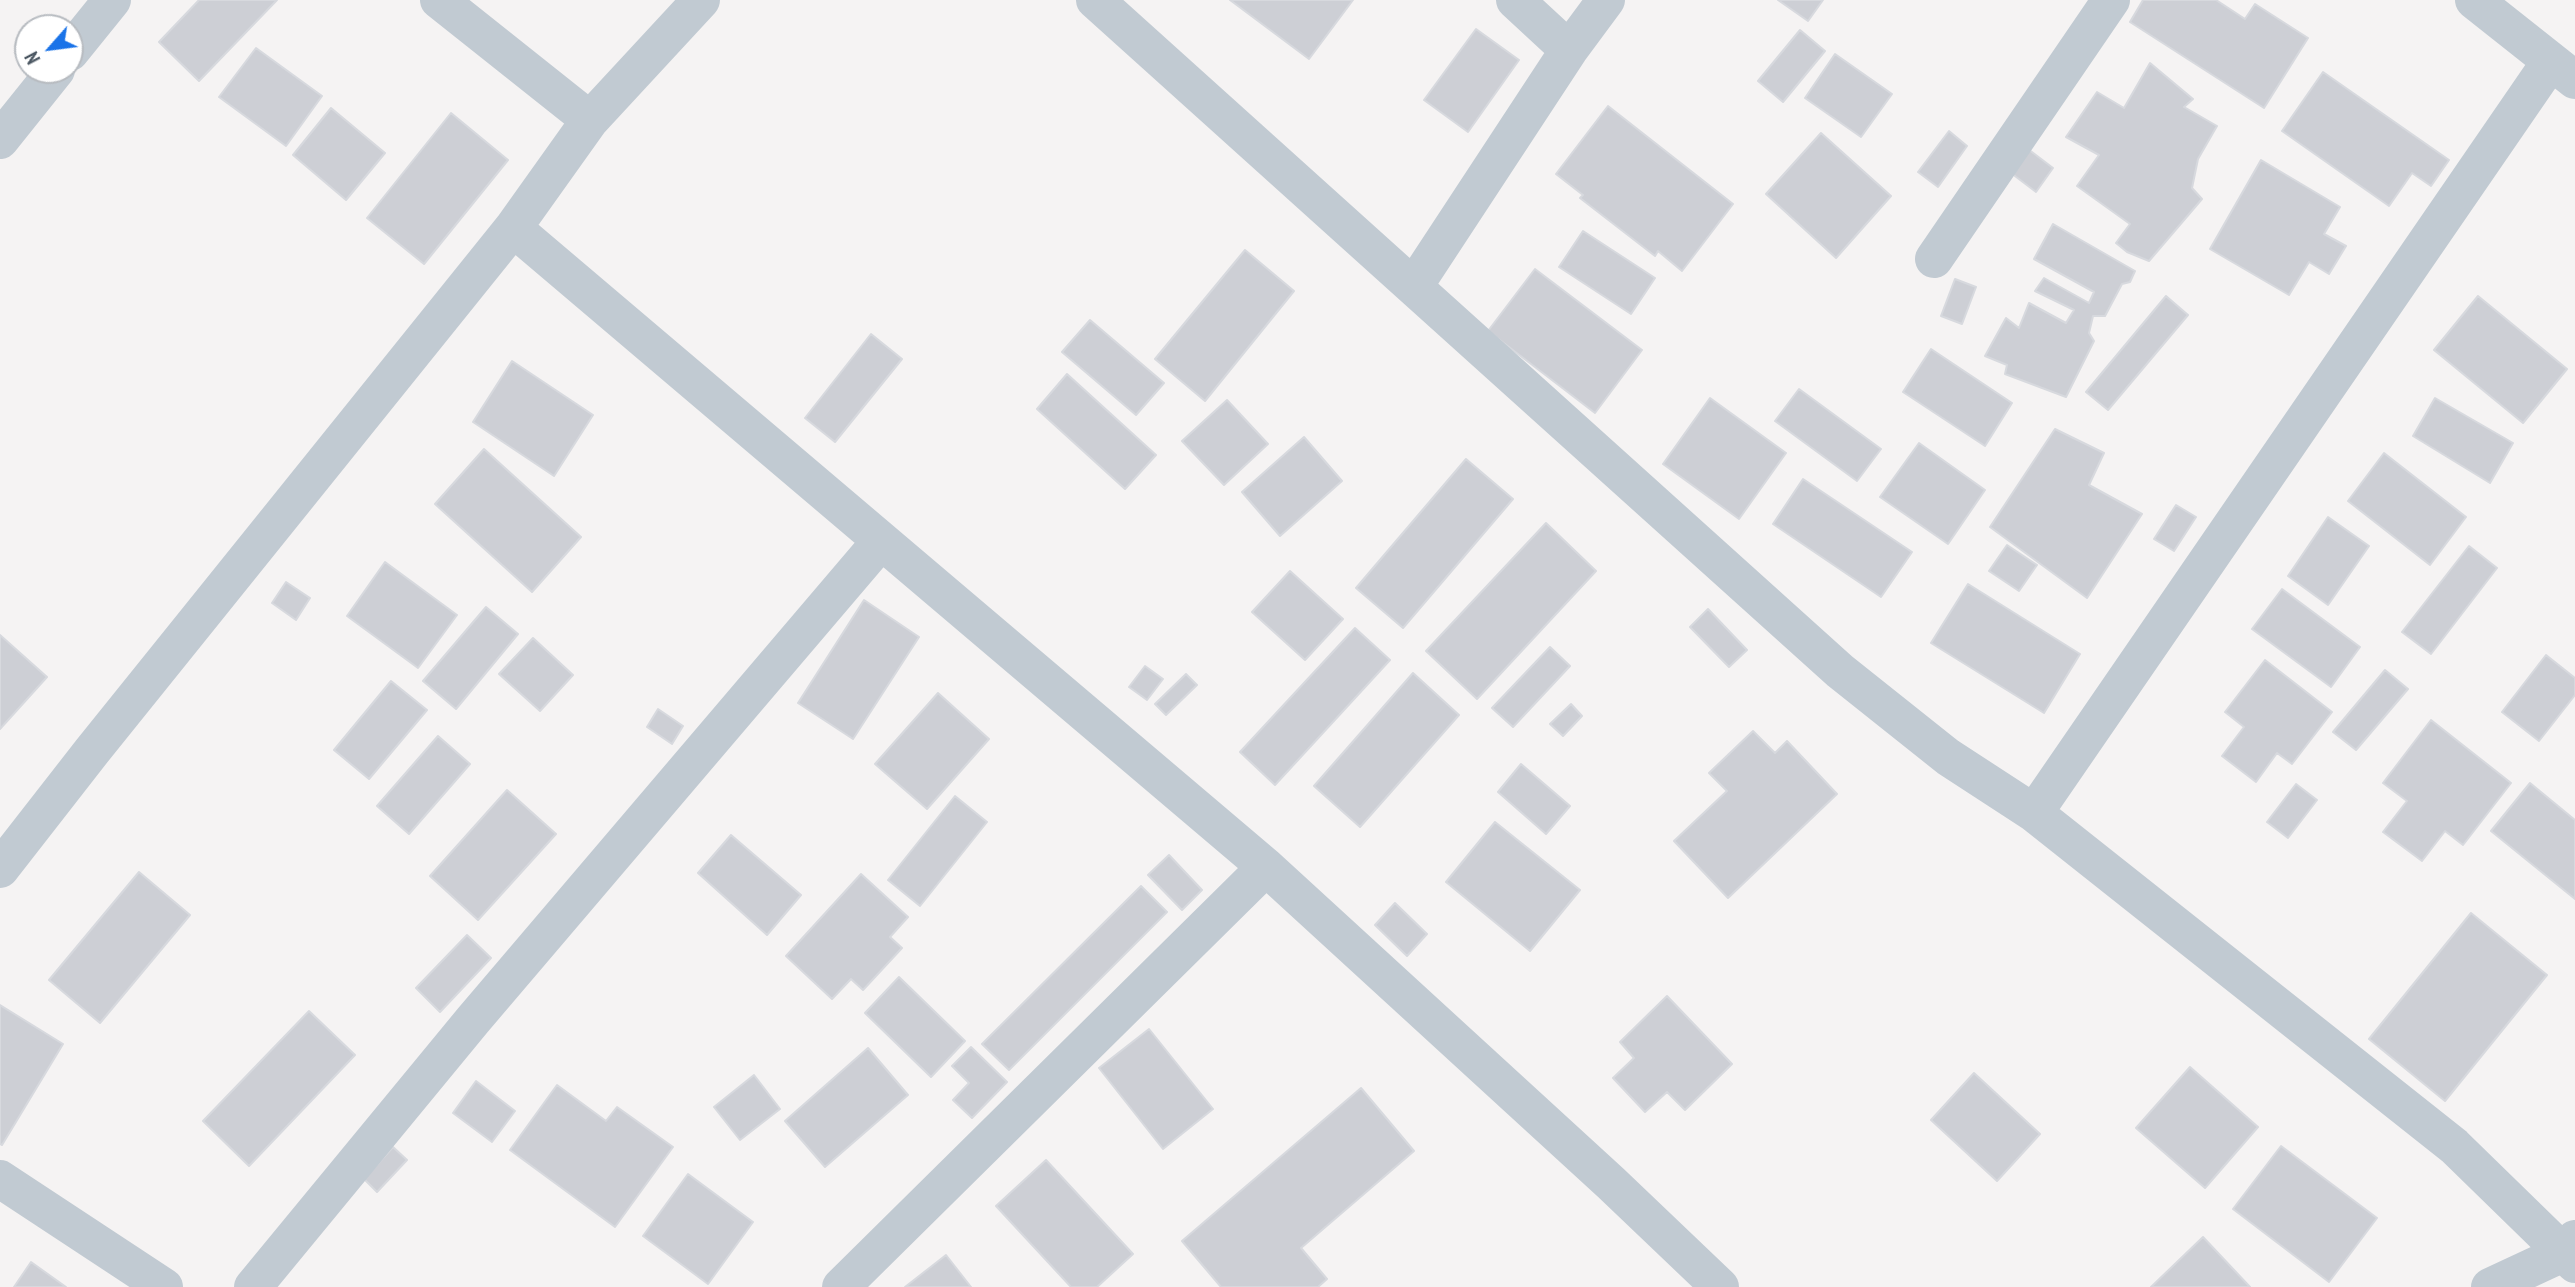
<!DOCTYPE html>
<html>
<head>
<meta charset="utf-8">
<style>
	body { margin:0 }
	#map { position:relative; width:2575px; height:1287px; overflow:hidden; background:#f5f3f3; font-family:"PT Sans Narrow",sans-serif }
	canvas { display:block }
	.north { position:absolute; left:14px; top:14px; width:70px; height:70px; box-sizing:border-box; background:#fff; border:2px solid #b7bbc0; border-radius:50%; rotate:242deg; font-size:19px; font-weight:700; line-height:28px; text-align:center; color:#4a5661 }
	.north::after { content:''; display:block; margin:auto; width:24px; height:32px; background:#1a73e8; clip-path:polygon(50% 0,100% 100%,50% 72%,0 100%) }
</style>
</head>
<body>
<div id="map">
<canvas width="2575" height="1287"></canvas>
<div class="north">N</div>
</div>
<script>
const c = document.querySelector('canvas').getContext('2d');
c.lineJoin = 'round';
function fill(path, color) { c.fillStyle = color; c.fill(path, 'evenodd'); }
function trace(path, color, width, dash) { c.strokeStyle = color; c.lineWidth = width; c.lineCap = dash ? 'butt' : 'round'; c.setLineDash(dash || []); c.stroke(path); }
const building = new Path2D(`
	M 199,0 L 277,0 L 199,81 L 159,42 Z
	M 1230,0 L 1353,0 L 1309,59 Z
	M 1778,0 L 1823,0 L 1808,21 Z
	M 2143,0 L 2216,0 L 2245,19 L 2255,4 L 2308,38 L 2264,108 L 2130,22 Z
	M 1476,29 L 1519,60 L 1468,132 L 1424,100 Z
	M 1800,30 L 1825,51 L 1783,102 L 1758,81 Z
	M 256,48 L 322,96 L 286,146 L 219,97 Z
	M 1835,54 L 1892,94 L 1861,137 L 1805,98 Z
	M 2150,63 L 2193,99 L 2184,107 L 2217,126 L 2198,159 L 2192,188 L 2202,199 L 2149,261 L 2127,252 L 2116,243 L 2130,224 L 2077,186 L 2099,155 L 2066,137 L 2097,92 L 2124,108 Z
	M 2323,72 L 2449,160 L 2431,186 L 2412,173 L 2389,206 L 2282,131 Z
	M 1608,106 L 1733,204 L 1682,271 L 1658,251 L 1655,256 L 1580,198 L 1583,195 L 1556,174 Z
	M 331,108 L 385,153 L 346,200 L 293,155 Z
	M 451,113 L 508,160 L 424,264 L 367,218 Z
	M 1949,131 L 1967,146 L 1938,187 L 1918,172 Z
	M 1821,133 L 1891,196 L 1836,258 L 1766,194 Z
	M 2028,149 L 2053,168 L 2036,192 L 2011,173 Z
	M 2261,160 L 2340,207 L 2324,234 L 2346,246 L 2329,274 L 2309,262 L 2289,295 L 2210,249 Z
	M 2053,224 L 2135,271 L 2130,282 L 2122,284 L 2105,316 L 2093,316 L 2089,333 L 2094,341 L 2066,397 L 2005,374 L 2007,365 L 1985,356 L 2006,318 L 2019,328 L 2029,303 L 2066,323 L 2074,310 L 2035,291 L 2044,278 L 2089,303 L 2094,292 L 2034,259 Z
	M 1583,231 L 1655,278 L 1631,314 L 1559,267 Z
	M 1245,250 L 1294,291 L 1205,401 L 1155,359 Z
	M 1535,269 L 1642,350 L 1595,413 L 1488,331 Z
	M 1955,279 L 1976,287 L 1962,324 L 1941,316 Z
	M 2166,296 L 2188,315 L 2108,410 L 2086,392 Z
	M 2478,296 L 2567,369 L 2523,423 L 2434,350 Z
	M 1090,320 L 1164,383 L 1136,415 L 1062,352 Z
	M 871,334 L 902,359 L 835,442 L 805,418 Z
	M 1931,349 L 2012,403 L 1985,446 L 1903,392 Z
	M 512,361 L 593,415 L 554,476 L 473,422 Z
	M 1067,374 L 1156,455 L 1125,489 L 1037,409 Z
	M 1799,389 L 1881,449 L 1857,481 L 1775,421 Z
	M 1710,398 L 1786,453 L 1739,519 L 1663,464 Z
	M 2435,398 L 2513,443 L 2490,483 L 2413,436 Z
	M 1227,400 L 1268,444 L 1224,485 L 1182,441 Z
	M 2055,429 L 2104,453 L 2089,485 L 2142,514 L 2087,598 L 1990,527 Z
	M 1304,437 L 1342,481 L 1280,536 L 1242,492 Z
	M 1919,443 L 1985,490 L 1948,544 L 1880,497 Z
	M 484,449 L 581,537 L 532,592 L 435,504 Z
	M 2384,453 L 2466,517 L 2430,565 L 2348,501 Z
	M 1466,459 L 1513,499 L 1403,628 L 1356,588 Z
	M 1803,479 L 1912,552 L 1881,597 L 1773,524 Z
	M 2176,505 L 2196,517 L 2174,551 L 2154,539 Z
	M 2328,517 L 2369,546 L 2328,605 L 2288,576 Z
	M 1546,523 L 1596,571 L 1477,699 L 1426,651 Z
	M 2007,545 L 2037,565 L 2019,591 L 1989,571 Z
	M 2469,546 L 2497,568 L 2431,654 L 2402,632 Z
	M 385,562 L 457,615 L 418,668 L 347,616 Z
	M 1290,571 L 1343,619 L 1305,660 L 1252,612 Z
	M 286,582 L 310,598 L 296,620 L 272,603 Z
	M 1968,584 L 2080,654 L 2044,713 L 1931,643 Z
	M 2282,589 L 2360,647 L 2331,687 L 2252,629 Z
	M 864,600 L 919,637 L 853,739 L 798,703 Z
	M 486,607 L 518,634 L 456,709 L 423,681 Z
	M 1708,609 L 1747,650 L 1729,667 L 1690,627 Z
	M 1355,628 L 1390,660 L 1275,785 L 1240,752 Z
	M 0,635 L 47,677 L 0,729 Z
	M 533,638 L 573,675 L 540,711 L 499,674 Z
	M 1550,647 L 1570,666 L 1513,727 L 1492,708 Z
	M 2546,655 L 2575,678 L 2575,695 L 2539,741 L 2502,712 Z
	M 2265,660 L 2332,712 L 2292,764 L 2277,753 L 2256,782 L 2222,756 L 2244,727 L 2225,712 Z
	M 1145,666 L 1163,679 L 1147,700 L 1129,687 Z
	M 2385,670 L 2408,689 L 2356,750 L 2333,732 Z
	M 1413,673 L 1459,715 L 1360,827 L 1314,786 Z
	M 1186,674 L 1197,685 L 1166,715 L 1155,704 Z
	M 391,681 L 427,710 L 369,779 L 334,750 Z
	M 938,693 L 989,739 L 927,809 L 875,764 Z
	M 1571,704 L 1582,716 L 1563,736 L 1550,724 Z
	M 658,709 L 683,726 L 672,744 L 647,727 Z
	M 2431,720 L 2511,783 L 2463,845 L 2445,831 L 2422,861 L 2383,832 L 2407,801 L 2383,783 Z
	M 1753,731 L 1775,753 L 1787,741 L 1837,794 L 1728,898 L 1674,841 L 1727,791 L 1709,773 Z
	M 438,736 L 470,764 L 409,834 L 377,806 Z
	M 1521,764 L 1570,806 L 1546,834 L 1498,792 Z
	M 2530,783 L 2575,820 L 2575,899 L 2491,831 Z
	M 2296,784 L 2317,800 L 2288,838 L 2267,822 Z
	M 507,790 L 556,834 L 478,920 L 430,876 Z
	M 955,796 L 987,822 L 920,906 L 888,880 Z
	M 1495,822 L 1580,890 L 1530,951 L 1446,882 Z
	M 731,835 L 801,895 L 767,935 L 698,873 Z
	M 1169,855 L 1202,890 L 1182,910 L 1148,875 Z
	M 139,872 L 190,915 L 100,1023 L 49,980 Z
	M 861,874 L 908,917 L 890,937 L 902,948 L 863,990 L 851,979 L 832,999 L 786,956 Z
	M 1141,886 L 1167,912 L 1009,1070 L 982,1044 Z
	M 1395,903 L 1427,934 L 1407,956 L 1375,925 Z
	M 2471,913 L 2547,975 L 2445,1101 L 2369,1039 Z
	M 467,935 L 491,958 L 440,1012 L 416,988 Z
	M 899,977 L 965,1041 L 931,1077 L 865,1013 Z
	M 1667,996 L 1732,1064 L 1685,1110 L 1667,1092 L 1645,1112 L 1613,1078 L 1634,1058 L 1620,1042 Z
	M 0,1005 L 63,1044 L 2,1145 L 0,1144 Z
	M 309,1011 L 355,1055 L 249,1166 L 203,1121 Z
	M 1149,1029 L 1213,1109 L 1163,1149 L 1099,1068 Z
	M 971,1047 L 1007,1082 L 972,1118 L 953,1100 L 969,1083 L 952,1066 Z
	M 868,1048 L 908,1095 L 825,1167 L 785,1121 Z
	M 2190,1067 L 2258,1127 L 2205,1188 L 2136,1128 Z
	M 1974,1073 L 2040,1134 L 1997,1181 L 1931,1120 Z
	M 754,1075 L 780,1109 L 740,1140 L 714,1107 Z
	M 476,1081 L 515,1111 L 492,1142 L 453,1113 Z
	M 557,1085 L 606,1121 L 617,1107 L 673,1147 L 615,1227 L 510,1150 Z
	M 1361,1088 L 1414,1151 L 1301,1248 L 1327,1279 L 1318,1287 L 1221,1287 L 1182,1241 Z
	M 2281,1146 L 2377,1218 L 2329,1282 L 2233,1209 Z
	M 393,1147 L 407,1160 L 377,1192 L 364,1179 Z
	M 1046,1160 L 1133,1254 L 1097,1287 L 1071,1287 L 996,1206 Z
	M 688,1174 L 753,1222 L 708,1284 L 643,1236 Z
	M 2203,1237 L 2250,1287 L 2151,1287 Z
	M 946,1255 L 971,1287 L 905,1287 Z
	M 31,1262 L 66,1287 L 14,1287 Z`);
fill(building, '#cdcfd5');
trace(building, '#d7d9de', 2);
trace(new Path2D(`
	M 439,0 L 590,120
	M 1095,0 L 1840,671 L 1948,757 L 2034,813 L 2454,1146 L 2575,1264
	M 1515,0 L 1569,50
	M 2474,0 L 2575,80
	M 70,52 L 112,0
	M 0,140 L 56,70
	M 513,228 L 1266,867 L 1611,1183 L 1720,1287
	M 1934,259 L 2111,0
	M 1414,286 L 1569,50 L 1606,0
	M 2034,813 L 2551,61
	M 0,869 L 92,751 L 513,228 L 590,120 L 701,0
	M 0,1179 L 164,1287
	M 253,1287 L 473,1020 L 881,541
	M 841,1287 L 1266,867
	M 2490,1287 L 2563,1253 L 2575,1239`), '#c1cad2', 38);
</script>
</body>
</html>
